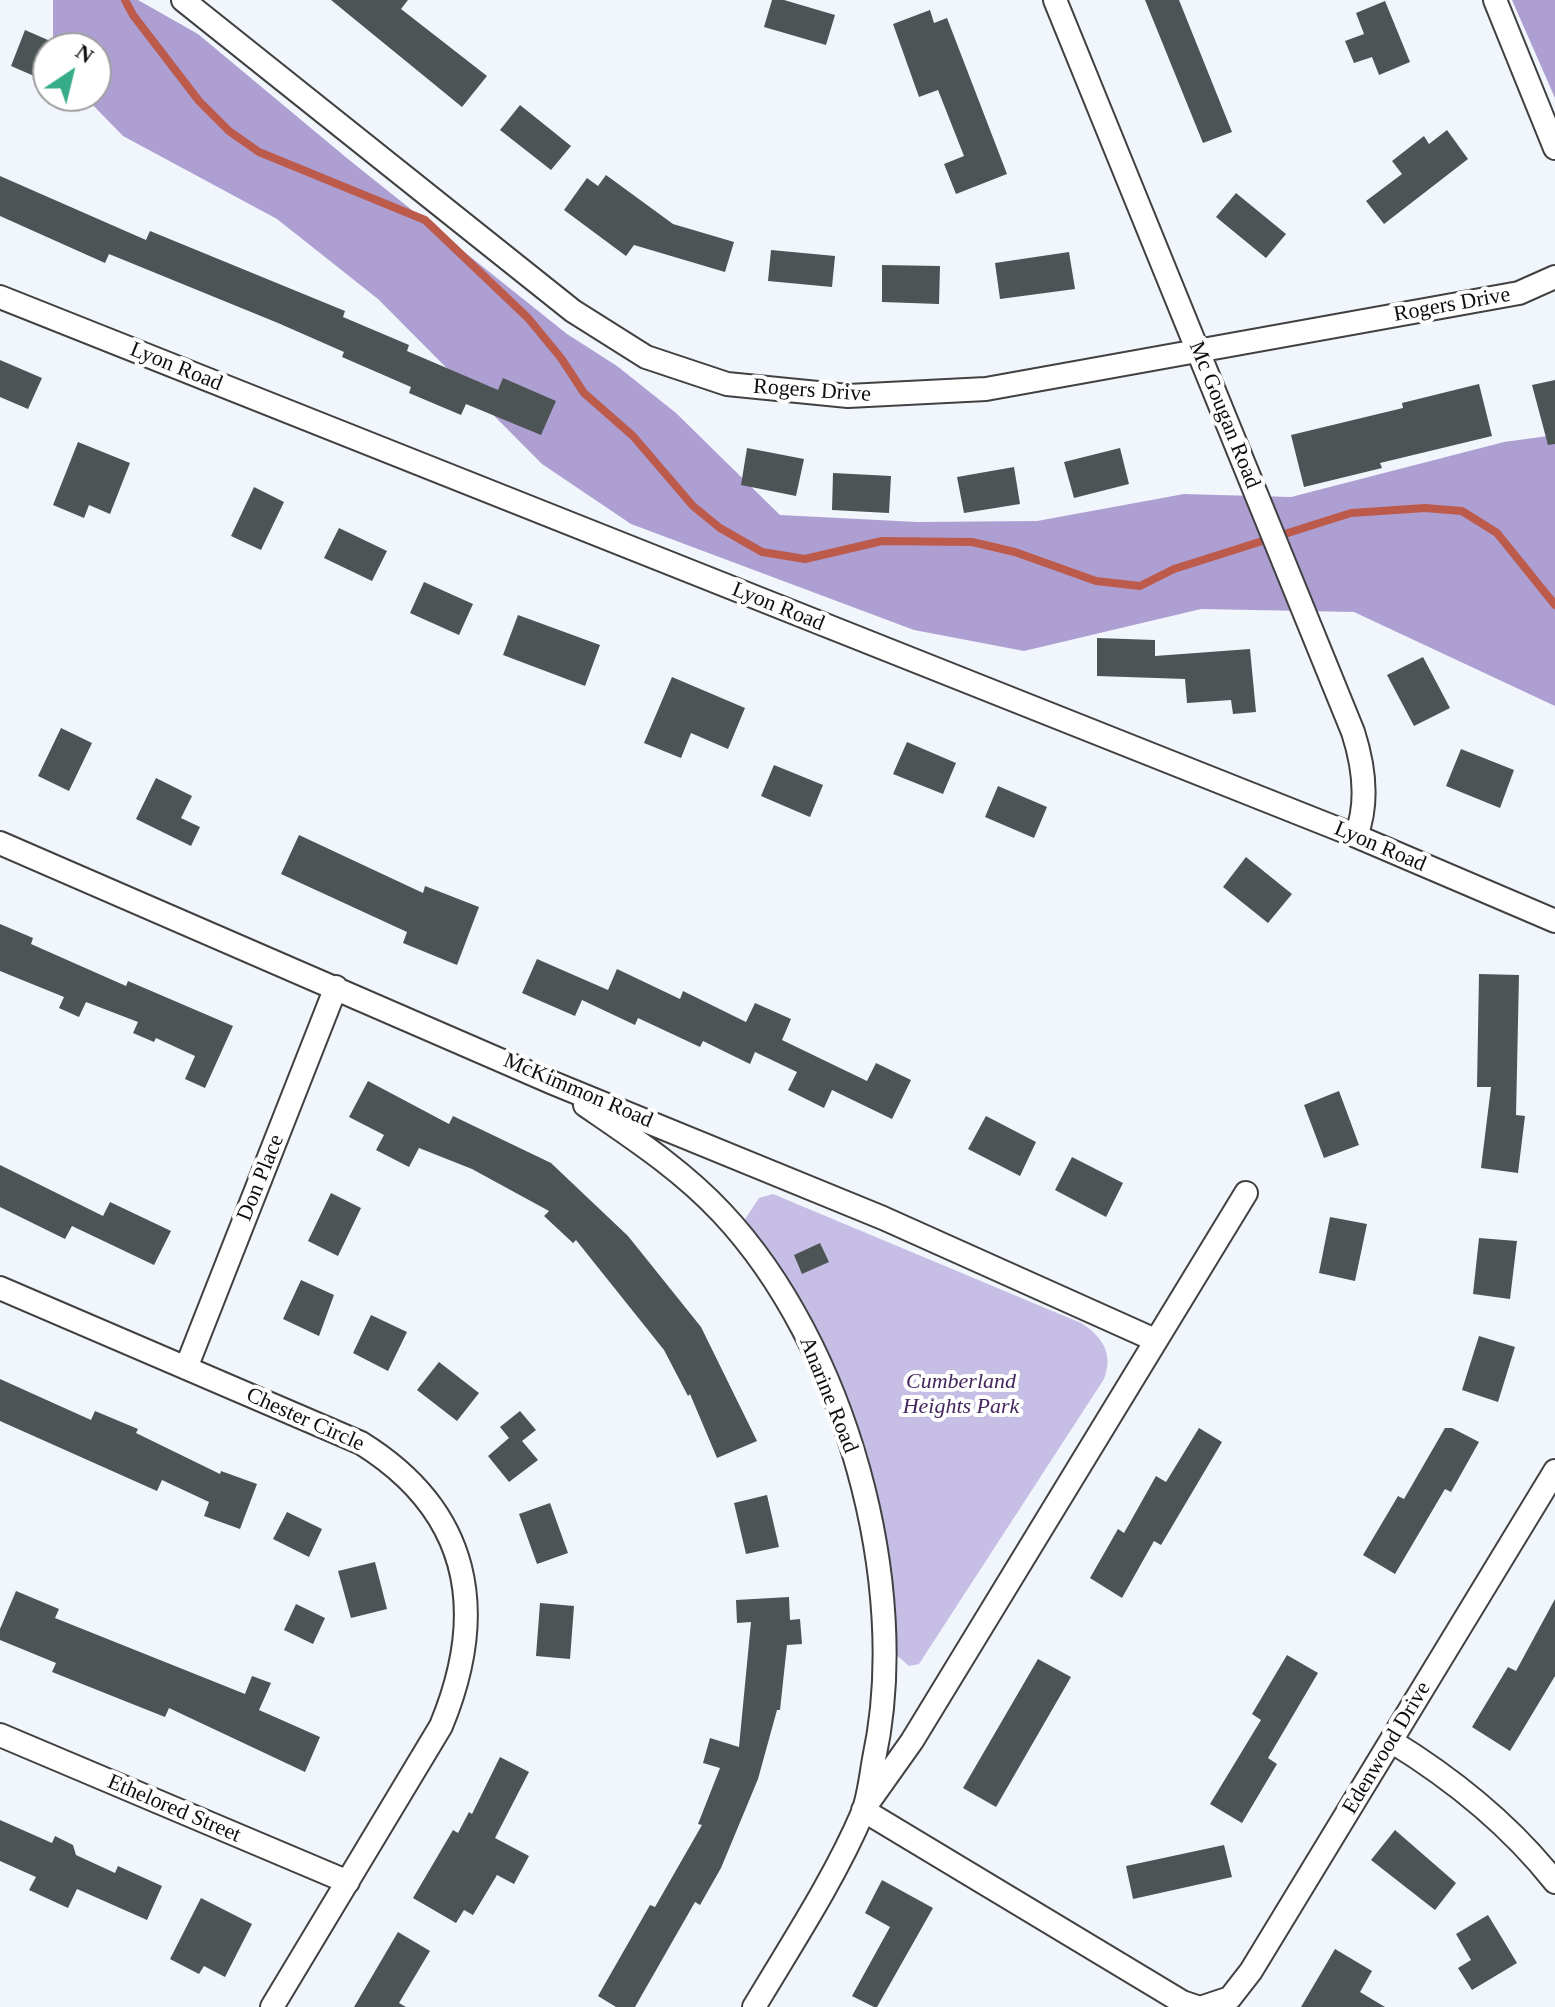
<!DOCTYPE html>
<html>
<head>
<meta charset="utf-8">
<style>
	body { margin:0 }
	#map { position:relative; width:1555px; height:2007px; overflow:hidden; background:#f1f6fd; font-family:Georgia,serif }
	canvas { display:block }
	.north { position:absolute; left:32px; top:32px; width:80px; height:80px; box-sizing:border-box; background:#fff; border:2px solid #9f9f9f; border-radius:50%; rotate:35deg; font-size:22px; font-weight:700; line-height:32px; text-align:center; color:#0e0e0e }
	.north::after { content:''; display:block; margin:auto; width:28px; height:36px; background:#37ac89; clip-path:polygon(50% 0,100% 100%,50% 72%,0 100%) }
</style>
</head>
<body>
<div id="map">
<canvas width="1555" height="2007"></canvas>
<div class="north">N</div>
</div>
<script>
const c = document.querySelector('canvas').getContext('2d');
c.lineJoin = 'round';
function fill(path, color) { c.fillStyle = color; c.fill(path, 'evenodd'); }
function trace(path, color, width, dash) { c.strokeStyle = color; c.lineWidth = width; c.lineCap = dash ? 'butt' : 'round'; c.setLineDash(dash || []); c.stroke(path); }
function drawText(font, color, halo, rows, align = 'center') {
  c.font = font + ' Georgia,serif'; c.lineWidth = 8; c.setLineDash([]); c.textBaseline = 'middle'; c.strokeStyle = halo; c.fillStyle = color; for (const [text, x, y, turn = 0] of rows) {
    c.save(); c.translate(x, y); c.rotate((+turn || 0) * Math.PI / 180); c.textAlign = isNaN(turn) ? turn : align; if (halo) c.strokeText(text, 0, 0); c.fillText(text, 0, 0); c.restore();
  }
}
fill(new Path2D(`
	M 773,1194 L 1081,1323 C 1102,1336 1114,1354 1104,1379 L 919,1664 L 909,1666 L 887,1647 L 878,1523 L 745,1219 L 759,1198 Z`), '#c6bee4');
fill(new Path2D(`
	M 53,0 L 138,0 L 198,34 L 348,159 L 567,334 L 617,366 L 676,413 L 780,515 L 917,522 L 1037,521 L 1184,494 L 1291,497 L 1504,442 L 1555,435 L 1555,706 L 1354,612 L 1201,609 L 1024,651 L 914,630 L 631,524 L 542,464 L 378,299 L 277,219 L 123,136 L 84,96 L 96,96 L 96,48 L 53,48 Z
	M 1512,0 L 1555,0 L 1555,98 Z`), '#ae9fd2');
trace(new Path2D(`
	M 125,0 L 133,15 L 199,101 L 229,131 L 259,152 L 425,220 L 528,318 L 561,358 L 584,393 L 633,436 L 693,506 L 720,528 L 762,552 L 805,559 L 882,541 L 972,542 L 1015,552 L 1096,581 L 1140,586 L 1174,569 L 1351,513 L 1425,508 L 1462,511 L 1497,533 L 1555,605`), '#bc5b4b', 8);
fill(new Path2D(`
	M 331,0 L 408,0 L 401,9 L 487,76 L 462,107 Z
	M 772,0 L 784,0 L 835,15 L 826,45 L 764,27 Z
	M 1145,0 L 1179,0 L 1232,132 L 1203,143 Z
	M 1385,1 L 1410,62 L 1379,75 L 1372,57 L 1354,63 L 1345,41 L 1364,34 L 1356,13 Z
	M 930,10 L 934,23 L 947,18 L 1007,174 L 956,194 L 944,164 L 964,156 L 938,90 L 919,97 L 893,24 Z
	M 25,30 L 48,40 L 48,82 L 11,66 Z
	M 520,105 L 571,146 L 551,170 L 500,130 Z
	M 1447,130 L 1468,159 L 1384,224 L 1366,201 L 1402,174 L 1392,161 L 1424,136 L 1429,144 Z
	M 606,175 L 673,224 L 734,242 L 725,272 L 634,245 L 626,256 L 564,210 L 587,178 L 598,186 Z
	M 0,176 L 146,240 L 150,231 L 345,311 L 343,317 L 409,345 L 407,351 L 498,390 L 503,378 L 556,401 L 541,435 L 466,404 L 461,415 L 409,393 L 411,387 L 342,357 L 344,352 L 278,323 L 109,254 L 105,263 L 0,216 Z
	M 1236,193 L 1286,234 L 1266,258 L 1216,217 Z
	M 771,250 L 835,256 L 832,287 L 768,281 Z
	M 1069,252 L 1075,289 L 1000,299 L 995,263 Z
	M 882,265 L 940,266 L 939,304 L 882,302 Z
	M 0,360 L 42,378 L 28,409 L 0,397 Z
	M 1555,380 L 1555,444 L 1548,445 L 1532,385 Z
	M 1479,384 L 1492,436 L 1380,463 L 1382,468 L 1304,487 L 1291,435 L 1403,408 L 1402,403 Z
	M 78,442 L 130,463 L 110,514 L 89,505 L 84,518 L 53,505 Z
	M 747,448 L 804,459 L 796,496 L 741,485 Z
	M 1120,448 L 1129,484 L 1074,498 L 1064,462 Z
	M 1014,467 L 1020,504 L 964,513 L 957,477 Z
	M 833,473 L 891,476 L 889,513 L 832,510 Z
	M 254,487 L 284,502 L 261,550 L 231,536 Z
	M 339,528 L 387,551 L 372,581 L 324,558 Z
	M 424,582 L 473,604 L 459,635 L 410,613 Z
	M 518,615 L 600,645 L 585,686 L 503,655 Z
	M 1097,638 L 1155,640 L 1155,656 L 1250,649 L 1256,712 L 1233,714 L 1231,700 L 1187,703 L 1185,679 L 1097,676 Z
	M 1423,657 L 1450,708 L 1414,726 L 1387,675 Z
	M 672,677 L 745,708 L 728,749 L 691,733 L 681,758 L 644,743 Z
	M 61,728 L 92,743 L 69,791 L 38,776 Z
	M 907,742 L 956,763 L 943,794 L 893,774 Z
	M 1461,749 L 1514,770 L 1500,808 L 1446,786 Z
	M 774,765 L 823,785 L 810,817 L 761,796 Z
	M 156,778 L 192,796 L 181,818 L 200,827 L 191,846 L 136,819 Z
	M 998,786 L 1047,807 L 1034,838 L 985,817 Z
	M 299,835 L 423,893 L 425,886 L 479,907 L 457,965 L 403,943 L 407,932 L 281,874 Z
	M 1246,857 L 1292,894 L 1268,923 L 1223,887 Z
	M 0,924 L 33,938 L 31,944 L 126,986 L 128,981 L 233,1026 L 205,1088 L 185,1079 L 195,1056 L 156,1038 L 154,1042 L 133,1033 L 138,1022 L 86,1002 L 79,1017 L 59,1008 L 64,997 L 0,971 Z
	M 537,959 L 608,990 L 617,969 L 680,999 L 683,991 L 746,1022 L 755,1003 L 791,1019 L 782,1040 L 867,1081 L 876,1063 L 911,1080 L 892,1119 L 832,1090 L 824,1108 L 788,1090 L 797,1072 L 755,1052 L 750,1064 L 703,1041 L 700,1047 L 638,1018 L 635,1025 L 582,1000 L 575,1016 L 522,993 Z
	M 1479,974 L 1519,975 L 1516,1115 L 1525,1116 L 1518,1173 L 1481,1168 L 1491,1087 L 1477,1087 Z
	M 368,1081 L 449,1124 L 453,1116 L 551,1163 L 628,1236 L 701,1327 L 757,1441 L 717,1458 L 690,1394 L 688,1396 L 664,1350 L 576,1240 L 573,1243 L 544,1216 L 549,1211 L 472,1169 L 419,1148 L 409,1167 L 376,1150 L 384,1135 L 349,1117 Z
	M 1339,1091 L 1359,1145 L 1324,1158 L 1304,1105 Z
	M 986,1116 L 1036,1142 L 1020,1176 L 968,1149 Z
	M 1072,1157 L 1123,1183 L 1106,1217 L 1055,1190 Z
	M 0,1165 L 103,1216 L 110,1202 L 171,1231 L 154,1265 L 72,1226 L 65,1239 L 0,1207 Z
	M 331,1193 L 361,1208 L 338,1256 L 308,1241 Z
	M 1330,1217 L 1367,1224 L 1355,1281 L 1319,1273 Z
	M 1479,1238 L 1517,1241 L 1510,1299 L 1473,1294 Z
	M 820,1243 L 829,1262 L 802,1274 L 794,1255 Z
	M 301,1280 L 334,1295 L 319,1336 L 283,1319 Z
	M 371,1315 L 407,1332 L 388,1371 L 353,1353 Z
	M 1479,1336 L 1515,1347 L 1498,1402 L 1462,1390 Z
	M 439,1362 L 479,1393 L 457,1421 L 417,1390 Z
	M 0,1379 L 91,1420 L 95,1411 L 138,1429 L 136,1433 L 220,1474 L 221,1471 L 257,1484 L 240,1529 L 204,1516 L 209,1502 L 162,1480 L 157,1491 L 0,1421 Z
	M 520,1411 L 536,1430 L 522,1441 L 538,1460 L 509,1482 L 488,1456 L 509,1438 L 500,1427 Z
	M 1199,1428 L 1222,1442 L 1161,1545 L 1154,1541 L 1122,1598 L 1090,1578 L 1118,1529 L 1124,1533 L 1156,1476 L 1166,1482 Z
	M 1445,1428 L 1452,1428 L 1479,1442 L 1451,1492 L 1445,1489 L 1395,1574 L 1363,1555 L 1398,1496 L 1404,1499 Z
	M 767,1495 L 779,1547 L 746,1554 L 734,1503 Z
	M 550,1503 L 568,1553 L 537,1564 L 519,1514 Z
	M 287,1512 L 322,1529 L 309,1557 L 273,1539 Z
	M 375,1562 L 387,1609 L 351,1618 L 338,1571 Z
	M 16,1591 L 59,1609 L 55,1618 L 245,1694 L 252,1676 L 271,1683 L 259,1710 L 320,1737 L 305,1772 L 169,1708 L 165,1717 L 52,1672 L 56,1663 L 0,1640 L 0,1629 Z
	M 789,1597 L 790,1620 L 800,1619 L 802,1644 L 787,1645 L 780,1710 L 777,1710 L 758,1779 L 721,1868 L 700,1905 L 695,1902 L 635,2007 L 616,2007 L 598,1996 L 650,1905 L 655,1907 L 702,1825 L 698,1824 L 720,1768 L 703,1763 L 710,1738 L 739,1747 L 751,1622 L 737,1623 L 736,1600 Z
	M 1555,1599 L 1555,1676 L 1510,1751 L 1472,1727 L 1508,1667 L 1516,1671 Z
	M 540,1603 L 574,1606 L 570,1659 L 536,1656 Z
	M 296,1604 L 325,1618 L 313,1644 L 284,1630 Z
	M 1287,1655 L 1318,1673 L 1268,1758 L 1277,1764 L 1242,1823 L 1210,1804 L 1261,1720 L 1252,1714 Z
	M 1038,1659 L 1071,1677 L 996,1807 L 963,1788 Z
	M 500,1757 L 529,1772 L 495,1838 L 529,1856 L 514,1884 L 497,1875 L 473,1915 L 464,1910 L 456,1923 L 413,1898 L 453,1830 L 458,1833 L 469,1812 L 472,1814 Z
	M 0,1820 L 52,1843 L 55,1836 L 73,1845 L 76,1855 L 115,1873 L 118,1866 L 162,1886 L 147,1920 L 77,1889 L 68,1908 L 29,1890 L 36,1877 L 0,1861 Z
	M 1395,1830 L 1456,1883 L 1435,1910 L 1371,1860 Z
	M 1224,1845 L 1232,1877 L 1133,1899 L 1126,1866 Z
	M 882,1880 L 933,1908 L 877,2007 L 874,2007 L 852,1996 L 890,1927 L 865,1913 Z
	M 201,1898 L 252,1924 L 225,1977 L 204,1966 L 199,1974 L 170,1959 Z
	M 1488,1915 L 1517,1963 L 1472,1990 L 1458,1968 L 1471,1960 L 1456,1934 Z
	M 398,1932 L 430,1951 L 399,2003 L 406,2007 L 354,2007 Z
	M 1335,1949 L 1372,1971 L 1360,1992 L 1385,2007 L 1301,2007 Z`), '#4c5455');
const street = new Path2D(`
	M 183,0 L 573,311 L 646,357 L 727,384 L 848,396 L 986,389 L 1519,293 L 1555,277
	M 1055,0 L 1353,732 C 1364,766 1369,802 1356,836
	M 1495,0 L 1555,148
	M 0,297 L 1356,836 L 1555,921
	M 0,843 L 553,1083 L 883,1218 L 1155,1340
	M 585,1105 C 633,1138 682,1170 722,1213 C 845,1344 912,1584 874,1759 C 871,1776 869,1796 863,1812 C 835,1878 791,1945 754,2007
	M 0,1288 L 361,1443 C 470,1511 489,1610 441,1726 L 272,2007
	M 186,1368 L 336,987
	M 0,1735 L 348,1882
	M 1391,1741 C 1453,1779 1510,1825 1555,1882
	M 1197,2007 L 1182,2002 L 863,1810 L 912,1741 L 1246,1193
	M 1203,2007 L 1230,1998 L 1251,1971 L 1555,1471`);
trace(street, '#414141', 26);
trace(street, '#fff', 22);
drawText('22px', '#0e0e0e', '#fff', [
	["Rogers Drive",1452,305,-10],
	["Lyon Road",176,367,22],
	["Rogers Drive",812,391,4],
	["Mc Gougan Road",1224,415,68],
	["Lyon Road",778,607,22],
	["Lyon Road",1380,847,23],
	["McKimmon Road",578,1091,23],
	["Don Place",261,1178,-68],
	["Anarine Road",828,1395,68],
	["Chester Circle",305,1420,24],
	["Edenwood Drive",1387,1748,-59],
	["Ethelored Street",174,1809,23]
]);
drawText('italic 22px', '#44265d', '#fff', [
	["Cumberland",961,1382],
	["Heights Park",961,1407]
]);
</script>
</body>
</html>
